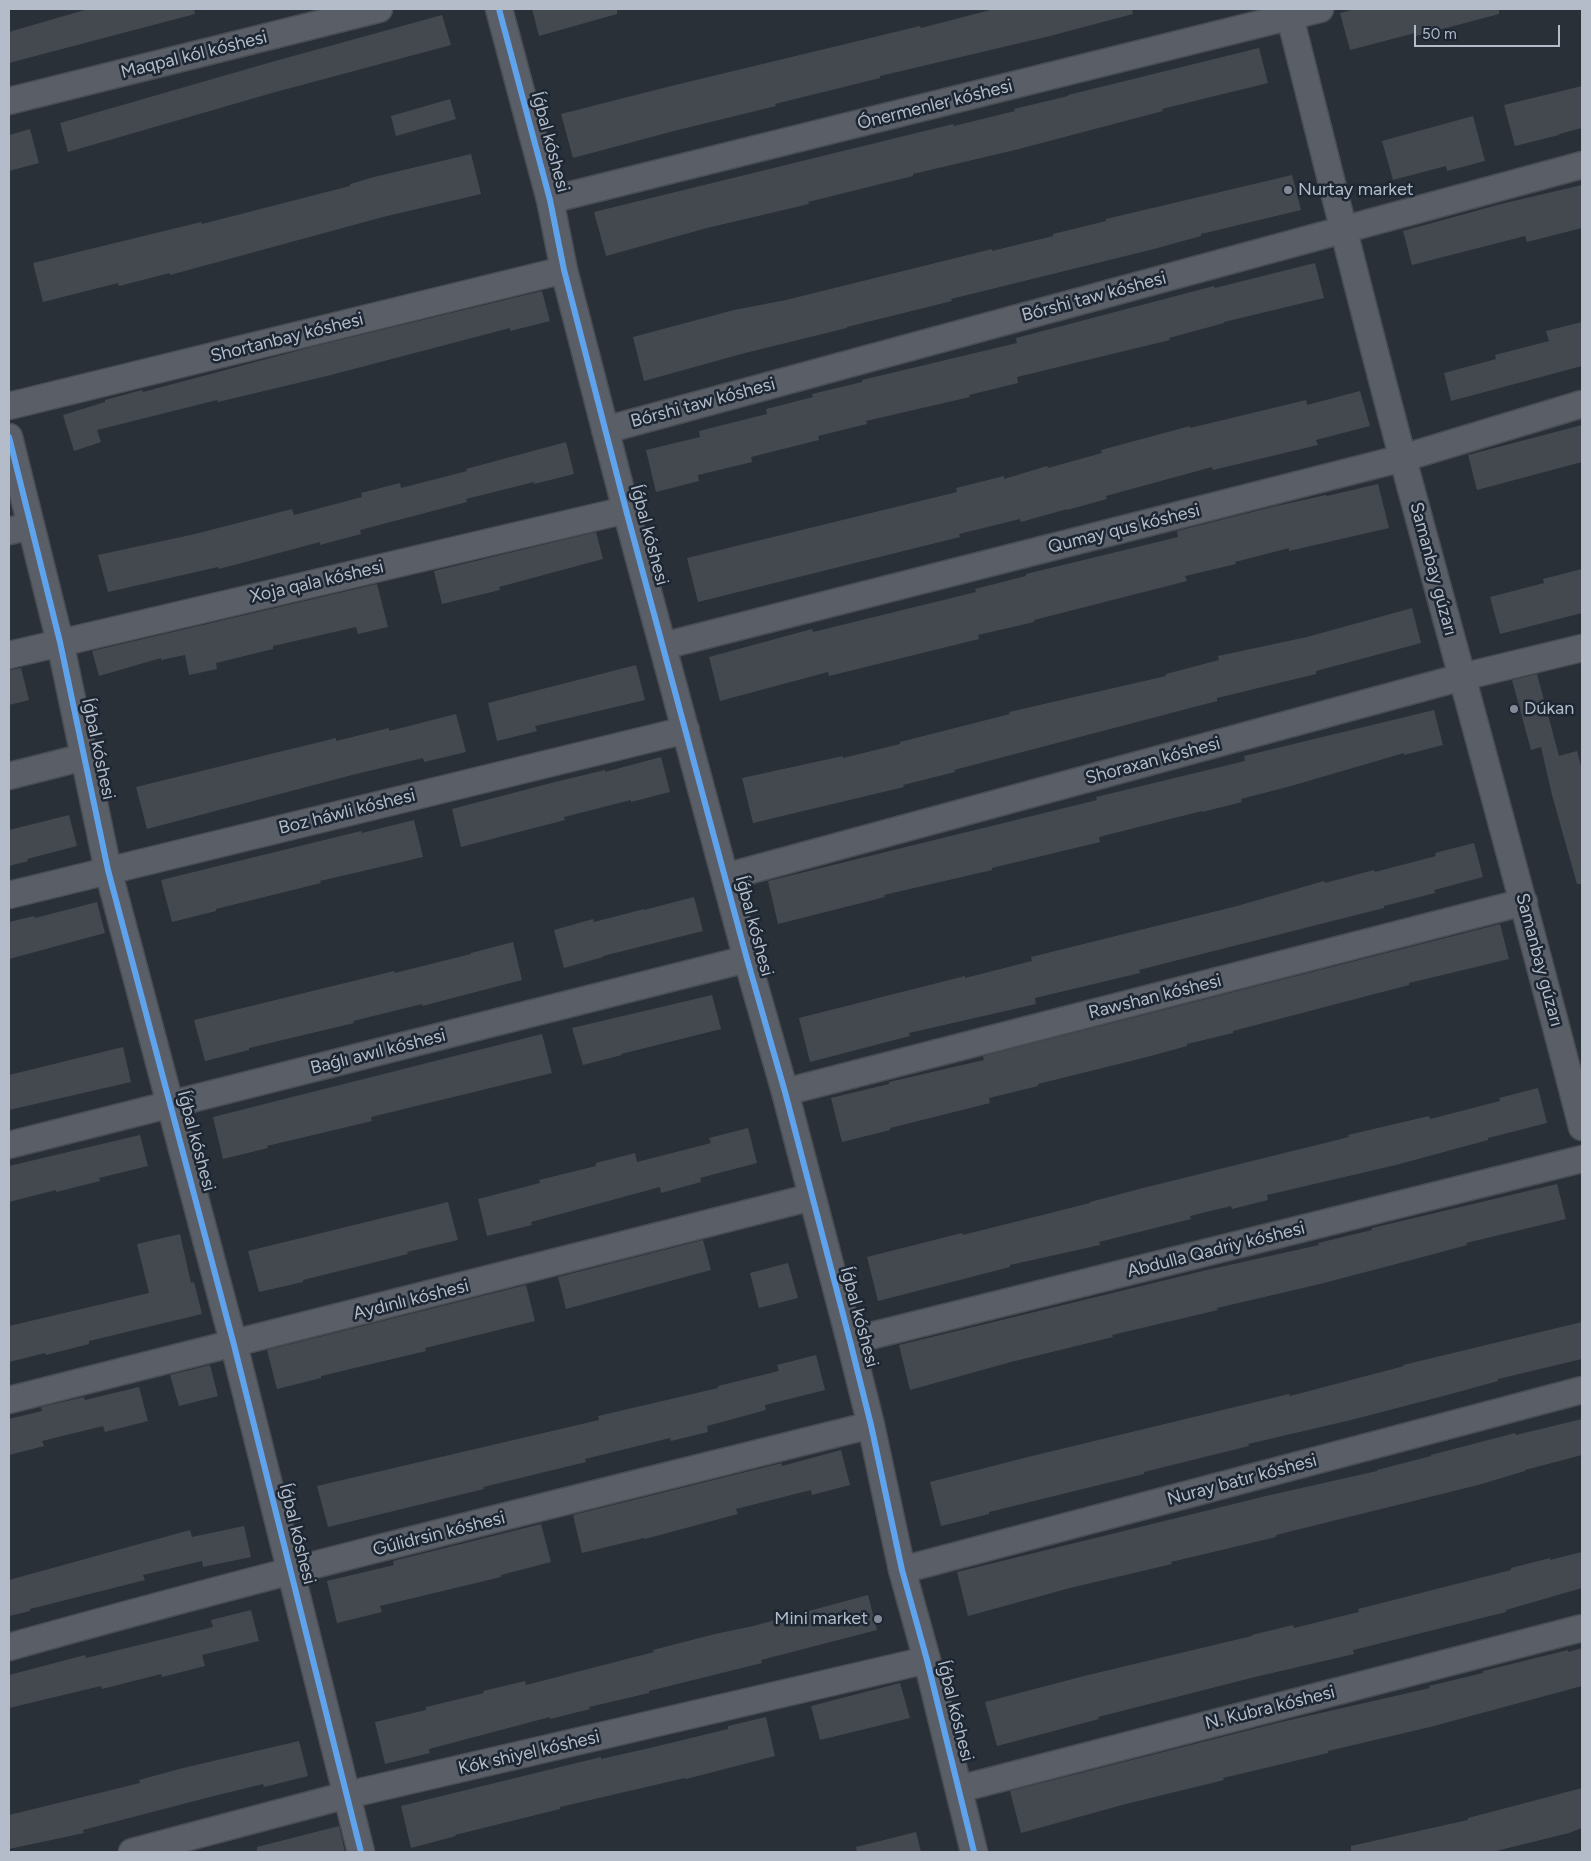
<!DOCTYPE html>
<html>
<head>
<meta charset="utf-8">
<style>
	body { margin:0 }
	#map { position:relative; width:1591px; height:1861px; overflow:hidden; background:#2a3038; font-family:Figtree,sans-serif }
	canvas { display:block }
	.frame { position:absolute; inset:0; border:10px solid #b4bcc9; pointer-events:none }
	.scale { position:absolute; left:1414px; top:25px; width:146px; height:22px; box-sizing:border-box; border:2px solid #b4bcc9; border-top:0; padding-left:6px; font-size:15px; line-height:18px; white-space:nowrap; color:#b4bcc9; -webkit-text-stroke:4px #1d2633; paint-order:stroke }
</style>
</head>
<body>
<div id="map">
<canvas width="1591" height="1861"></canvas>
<div class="frame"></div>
<div class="scale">50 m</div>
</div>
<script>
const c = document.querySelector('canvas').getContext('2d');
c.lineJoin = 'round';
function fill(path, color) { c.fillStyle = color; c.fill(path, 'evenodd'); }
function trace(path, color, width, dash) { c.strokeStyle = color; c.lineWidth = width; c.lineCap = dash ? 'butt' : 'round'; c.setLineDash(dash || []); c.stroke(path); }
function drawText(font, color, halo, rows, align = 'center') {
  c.font = font + ' Figtree,sans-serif'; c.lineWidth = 5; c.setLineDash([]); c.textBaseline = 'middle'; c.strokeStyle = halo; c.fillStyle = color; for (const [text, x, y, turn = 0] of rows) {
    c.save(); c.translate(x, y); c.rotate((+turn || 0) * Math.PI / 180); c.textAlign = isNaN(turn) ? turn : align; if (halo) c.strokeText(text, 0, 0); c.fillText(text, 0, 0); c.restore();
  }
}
fill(new Path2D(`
	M 88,9 L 194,9 L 195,14 L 9,63 L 9,32 Z
	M 532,9 L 617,9 L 617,14 L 539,36 Z
	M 994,9 L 1132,9 L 1133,14 L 1050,36 L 880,76 L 880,78 L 775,104 L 776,106 L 674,131 L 573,158 L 561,114 L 663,88 L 920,26 L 921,28 Z
	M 1355,9 L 1499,9 L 1499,14 L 1416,36 L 1415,33 L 1350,50 L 1340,13 Z
	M 442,15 L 451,45 L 272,93 L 68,152 L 60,123 L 268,63 Z
	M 1259,48 L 1268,83 L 1162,109 L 1163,111 L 1015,150 L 913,174 L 913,176 L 808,202 L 809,204 L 707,228 L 606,256 L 594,212 L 953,124 L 954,126 L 1015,111 L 1014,109 L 1068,96 L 1068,95 Z
	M 1582,86 L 1582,128 L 1559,134 L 1559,135 L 1515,146 L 1504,105 Z
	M 450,99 L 456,119 L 396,136 L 391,116 Z
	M 1473,116 L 1485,161 L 1447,171 L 1446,166 L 1393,180 L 1382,141 Z
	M 30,129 L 39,163 L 9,171 L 9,135 Z
	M 471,154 L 481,194 L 383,217 L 170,275 L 170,273 L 119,286 L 118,283 L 43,302 L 33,263 L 201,222 L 202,224 L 350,186 L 350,184 L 374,177 Z
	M 1292,175 L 1301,210 L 1201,234 L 1201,236 L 1154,249 L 951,299 L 952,301 L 847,327 L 847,328 L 745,353 L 644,381 L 633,337 L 734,310 L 786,300 L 992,249 L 992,251 L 1053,236 L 1053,234 L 1106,221 L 1106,219 Z
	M 1582,185 L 1582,228 L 1527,242 L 1525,236 L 1412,265 L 1403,231 L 1501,204 Z
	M 1315,263 L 1324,298 L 1224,322 L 1224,323 L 1169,338 L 1170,340 L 1017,377 L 1018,383 L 969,395 L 970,397 L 866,421 L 867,424 L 818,436 L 819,440 L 751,457 L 752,462 L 698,475 L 699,481 L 656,492 L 646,450 L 700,437 L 699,431 L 767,414 L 766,409 L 813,397 L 812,394 L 862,382 L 862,380 L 1017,343 L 1016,338 L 1214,286 L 1215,288 Z
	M 542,291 L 550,321 L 510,331 L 510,328 L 327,376 L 218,402 L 217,400 L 97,430 L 101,442 L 74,451 L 63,415 L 105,402 L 105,400 L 142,390 L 143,392 L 319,345 Z
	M 1582,322 L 1582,366 L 1451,401 L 1444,373 L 1496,359 L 1495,355 L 1549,341 L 1546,331 Z
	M 1360,391 L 1370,426 L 1316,440 L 1318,445 L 1213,470 L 1212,467 L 1106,496 L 1107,499 L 1067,510 L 1067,509 L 1021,522 L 1020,519 L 959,534 L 960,537 L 698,602 L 687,558 L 957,492 L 956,488 L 1004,476 L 1004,479 L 1047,466 L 1048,468 L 1102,453 L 1101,450 L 1190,426 L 1190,428 L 1306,400 L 1307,405 Z
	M 1582,425 L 1582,462 L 1477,490 L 1468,455 Z
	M 566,442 L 574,474 L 534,484 L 534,482 L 466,499 L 467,502 L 360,530 L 361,534 L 320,545 L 320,542 L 219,569 L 218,567 L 108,592 L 98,555 L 195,534 L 292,509 L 294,515 L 362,497 L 361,493 L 400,483 L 401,488 L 467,471 L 466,469 Z
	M 1378,484 L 1389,528 L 1289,551 L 1289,548 L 1235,562 L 1236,564 L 1185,576 L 1187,581 L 1034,620 L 1034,622 L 978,635 L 979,639 L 829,676 L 828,672 L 720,701 L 709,657 L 812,629 L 813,632 L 976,592 L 975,589 L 1026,576 L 1026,574 L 1178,537 L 1177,531 L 1276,506 L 1326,495 L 1327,496 Z
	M 596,532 L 603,559 L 499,587 L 500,590 L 442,604 L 434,571 Z
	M 1582,569 L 1582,613 L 1500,634 L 1490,597 L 1544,583 L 1543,579 Z
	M 377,584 L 388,627 L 358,634 L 356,627 L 273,646 L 273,649 L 216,663 L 217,669 L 189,675 L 185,655 L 161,660 L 161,658 L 99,676 L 92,651 Z
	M 1412,608 L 1421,643 L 1316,671 L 1316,674 L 1217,698 L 1217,701 L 954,770 L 955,772 L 903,785 L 904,787 L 753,823 L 742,778 L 843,756 L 843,758 L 900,744 L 900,742 L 1010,714 L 1009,712 L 1166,676 L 1166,674 L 1219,660 L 1218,656 L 1307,637 Z
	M 636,665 L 645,700 L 535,726 L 537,731 L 497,741 L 488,703 Z
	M 21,668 L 29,700 L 9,705 L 9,670 Z
	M 1537,674 L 1559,756 L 1577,751 L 1582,770 L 1582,884 L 1577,884 L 1552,795 L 1541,747 L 1531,750 L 1512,680 Z
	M 1434,710 L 1443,745 L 1404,755 L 1404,753 L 1291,786 L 1241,799 L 1242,802 L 1202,812 L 1202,811 L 1099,837 L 1100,842 L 992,868 L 992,870 L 884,895 L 885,897 L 778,924 L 768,881 L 1097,800 L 1096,797 L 1245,761 L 1244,756 Z
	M 456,714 L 466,752 L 424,762 L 423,758 L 352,775 L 147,829 L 136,787 L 336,738 L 336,741 L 389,728 L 389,731 Z
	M 661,757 L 670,792 L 631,802 L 631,800 L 564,817 L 565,820 L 461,847 L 452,809 L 555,782 L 605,770 L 605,772 Z
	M 69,815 L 77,846 L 27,859 L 28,861 L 9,866 L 9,830 Z
	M 414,820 L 423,857 L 320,881 L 321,883 L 216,909 L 216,911 L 172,922 L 161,880 L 361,831 L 362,833 Z
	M 1474,843 L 1483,877 L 1434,890 L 1435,893 L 1384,906 L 1384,908 L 1182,959 L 1139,970 L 1140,973 L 1035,998 L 1036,1004 L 909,1033 L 910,1036 L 810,1062 L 799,1018 L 965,976 L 965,978 L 1032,961 L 1031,957 L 1237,906 L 1324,881 L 1325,883 L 1374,870 L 1375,872 L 1436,856 L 1435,853 Z
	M 694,897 L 703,931 L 603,956 L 603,957 L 564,968 L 554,930 L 593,919 L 594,922 L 644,909 L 644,910 Z
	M 97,902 L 105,933 L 9,959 L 9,922 L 34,916 L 35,918 Z
	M 1500,924 L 1509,959 L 1409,983 L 1409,985 L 1233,1031 L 1233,1033 L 1187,1044 L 1187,1046 L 1147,1057 L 1038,1084 L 1038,1086 L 989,1098 L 990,1103 L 890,1128 L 890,1130 L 842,1142 L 831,1098 L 889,1084 L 889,1082 L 984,1060 L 983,1056 Z
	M 513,942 L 522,980 L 422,1006 L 422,1004 L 353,1021 L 354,1023 L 249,1048 L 249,1050 L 205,1061 L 194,1020 L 394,971 L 395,973 L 471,954 L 471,953 Z
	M 712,995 L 721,1029 L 621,1054 L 622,1055 L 583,1065 L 572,1028 Z
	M 542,1034 L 552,1073 L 371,1117 L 372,1121 L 267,1146 L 268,1148 L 223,1159 L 213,1117 Z
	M 123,1047 L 131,1082 L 9,1110 L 9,1075 Z
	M 1538,1088 L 1547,1123 L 1488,1138 L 1488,1140 L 1396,1165 L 1267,1195 L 1268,1200 L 1232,1209 L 1231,1206 L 1190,1216 L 1191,1219 L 1099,1242 L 1100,1245 L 1010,1265 L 1010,1267 L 878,1301 L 867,1257 L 962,1233 L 963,1235 L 1090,1203 L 1090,1202 L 1139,1189 L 1349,1137 L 1348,1135 L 1429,1116 L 1430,1119 L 1500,1101 L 1499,1098 Z
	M 748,1128 L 757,1163 L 700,1178 L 701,1182 L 661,1193 L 660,1187 L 531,1222 L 532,1225 L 487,1236 L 478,1199 L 540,1183 L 539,1180 L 596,1166 L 596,1163 L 635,1153 L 637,1162 L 711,1143 L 709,1138 Z
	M 140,1135 L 148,1166 L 99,1178 L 100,1181 L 56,1192 L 56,1190 L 9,1202 L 9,1166 Z
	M 1557,1184 L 1566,1219 L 1466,1243 L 1467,1245 L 1419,1258 L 1320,1284 L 1217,1308 L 1218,1310 L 1112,1335 L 1113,1337 L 1011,1362 L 910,1390 L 899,1345 L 1207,1270 L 1319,1245 L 1318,1243 L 1372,1230 L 1372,1228 Z
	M 448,1202 L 458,1240 L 407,1252 L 408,1254 L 303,1280 L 303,1282 L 259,1292 L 248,1251 Z
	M 180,1234 L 191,1283 L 194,1282 L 202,1314 L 89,1341 L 89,1344 L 46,1355 L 45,1353 L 9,1362 L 9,1326 L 149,1293 L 137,1244 Z
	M 703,1240 L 711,1270 L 566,1309 L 558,1277 Z
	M 788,1263 L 798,1298 L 759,1308 L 750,1273 Z
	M 526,1285 L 535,1321 L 425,1348 L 426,1351 L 321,1376 L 321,1378 L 277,1389 L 267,1350 Z
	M 1582,1322 L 1582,1359 L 1498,1379 L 1498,1381 L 1451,1394 L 1351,1420 L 1248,1444 L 1249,1446 L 1144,1472 L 1144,1474 L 989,1512 L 989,1514 L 941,1526 L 930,1482 L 1032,1456 L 1289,1394 L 1290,1396 L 1404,1366 L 1403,1365 Z
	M 816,1355 L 825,1390 L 765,1405 L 766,1410 L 707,1426 L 708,1432 L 671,1441 L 670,1438 L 585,1459 L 586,1462 L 483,1487 L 484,1489 L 328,1527 L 317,1486 L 599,1420 L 598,1416 L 718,1388 L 718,1386 L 779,1371 L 777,1365 Z
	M 210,1365 L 218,1396 L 179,1406 L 170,1375 Z
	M 139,1387 L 148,1421 L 105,1432 L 103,1426 L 42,1441 L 44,1446 L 9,1455 L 9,1419 L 42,1411 L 41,1407 L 84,1397 L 85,1400 Z
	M 1582,1419 L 1582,1455 L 1525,1470 L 1525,1471 L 1478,1485 L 1276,1535 L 1276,1537 L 1171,1562 L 1172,1564 L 1070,1588 L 968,1616 L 957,1572 L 1266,1496 L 1377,1471 L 1377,1470 L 1431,1456 L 1431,1455 L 1515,1433 L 1516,1435 Z
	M 841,1450 L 850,1485 L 812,1495 L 811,1490 L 736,1509 L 738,1514 L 645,1539 L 644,1538 L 582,1553 L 573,1515 L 782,1463 L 782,1466 Z
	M 541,1524 L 551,1562 L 501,1575 L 501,1577 L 380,1606 L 382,1612 L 337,1623 L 327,1581 L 394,1565 L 393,1561 Z
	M 244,1526 L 251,1557 L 203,1567 L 202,1561 L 143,1575 L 145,1580 L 30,1609 L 30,1611 L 9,1616 L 9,1580 L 190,1530 L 192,1537 Z
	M 1582,1552 L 1582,1588 L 1506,1610 L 1506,1612 L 1353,1650 L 1354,1654 L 1255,1677 L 1098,1717 L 1099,1719 L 997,1746 L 985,1702 L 1088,1675 L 1252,1636 L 1252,1635 L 1293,1625 L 1294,1628 L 1359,1612 L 1358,1609 L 1511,1570 L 1511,1568 L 1550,1558 L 1550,1560 Z
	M 868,1595 L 877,1630 L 761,1660 L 762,1663 L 649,1691 L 649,1693 L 589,1707 L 590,1709 L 550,1719 L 550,1717 L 429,1749 L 430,1753 L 385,1764 L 375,1722 L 426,1710 L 426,1707 L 484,1693 L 483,1691 L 525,1681 L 526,1685 L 654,1652 L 653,1650 L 715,1634 L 753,1626 Z
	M 251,1610 L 259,1641 L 202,1655 L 205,1666 L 162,1677 L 161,1674 L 102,1689 L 101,1686 L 9,1708 L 9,1675 L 85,1655 L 86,1658 L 213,1627 L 211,1620 Z
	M 1582,1648 L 1582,1686 L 1430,1727 L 1328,1751 L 1328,1753 L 1223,1778 L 1224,1780 L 1122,1805 L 1021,1833 L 1010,1791 L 1277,1723 L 1430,1688 L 1429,1686 L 1483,1673 L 1483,1671 L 1568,1650 L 1568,1652 Z
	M 900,1683 L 910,1718 L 820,1740 L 811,1706 Z
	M 766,1717 L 775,1756 L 686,1779 L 685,1778 L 560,1807 L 560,1809 L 455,1835 L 456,1836 L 411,1848 L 401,1806 L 601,1757 L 601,1759 L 654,1747 L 728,1729 L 728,1726 Z
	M 299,1741 L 308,1776 L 264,1787 L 263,1784 L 210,1797 L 83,1830 L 84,1833 L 9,1849 L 9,1815 L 140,1783 L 139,1780 L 183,1768 Z
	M 1582,1788 L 1582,1828 L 1569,1833 L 1492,1852 L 1351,1852 L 1351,1846 L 1468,1820 L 1468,1818 Z
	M 339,1826 L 345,1852 L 257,1852 L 257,1847 Z
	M 916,1832 L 921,1852 L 857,1852 L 856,1847 Z`), '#444950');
const minor = new Path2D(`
	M 499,9 L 550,200 L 564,270 L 626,510 L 747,959 L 785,1092 L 850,1341 L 871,1425 L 902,1570 L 927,1660 L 974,1852
	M 1288,9 C 1326,159 1363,310 1403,459 C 1463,682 1525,904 1582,1127
	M 9,101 L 379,9
	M 550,200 L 1320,9
	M 9,406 L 564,270
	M 605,430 L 1582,165
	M 9,437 L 60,642 L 108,870 L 234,1345 L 361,1852
	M 9,531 L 31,526
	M 663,646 L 1403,458 L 1582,404
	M 9,655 L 626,510
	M 9,776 L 84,757
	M 725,877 L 1462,677 L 1582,648
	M 9,895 L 686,730
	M 785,1092 L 1524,902
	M 9,1145 L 747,959
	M 850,1341 L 1582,1159
	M 9,1400 L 812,1197
	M 902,1570 L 1582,1390
	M 9,1647 C 294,1567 583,1497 871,1425
	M 959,1789 L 1582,1628
	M 132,1852 L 347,1795 L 927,1660`);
trace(minor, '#484c53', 29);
trace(minor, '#5a5e66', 26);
trace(new Path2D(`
	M 499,9 L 550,200 L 564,270 L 626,510 L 747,959 L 785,1092 L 850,1341 L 871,1425 L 902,1570 L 927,1660 L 974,1852
	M 9,437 L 60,642 L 108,870 L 234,1345 L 361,1852`), '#60a3ed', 6);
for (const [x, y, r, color] of [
	[1288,190,5,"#848b96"],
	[1514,709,5,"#848b96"],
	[878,1619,5,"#848b96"]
]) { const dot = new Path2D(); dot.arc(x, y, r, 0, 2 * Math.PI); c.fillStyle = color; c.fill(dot); trace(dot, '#1d2633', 2); }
drawText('18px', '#b4bcc9', '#1d2633', [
	["Maqpal kól kóshesi",194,55,-14],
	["Ónermenler kóshesi",935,105,-14],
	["Íǵbal kóshesi",550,142,75],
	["Bórshi taw kóshesi",1094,297,-15],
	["Shortanbay kóshesi",287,338,-14],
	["Bórshi taw kóshesi",703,403,-15],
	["Qumay qus kóshesi",1124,529,-14],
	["Íǵbal kóshesi",649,535,75],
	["Samanbay gúzarı",1433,569,75],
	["Xoja qala kóshesi",317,582,-13],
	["Íǵbal kóshesi",98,749,78],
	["Shoraxan kóshesi",1153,761,-15],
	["Boz háwli kóshesi",347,812,-14],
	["Íǵbal kóshesi",754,926,75],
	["Samanbay gúzarı",1539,960,75],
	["Rawshan kóshesi",1155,997,-14],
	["Baǵlı awıl kóshesi",378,1052,-14],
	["Íǵbal kóshesi",196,1141,75],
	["Abdulla Qadriy kóshesi",1216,1250,-14],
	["Aydınlı kóshesi",411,1300,-14],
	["Íǵbal kóshesi",859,1317,75],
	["Nuray batır kóshesi",1242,1480,-15],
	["Íǵbal kóshesi",297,1534,76],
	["Gúlidrsin kóshesi",439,1534,-14],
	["N. Kubra kóshesi",1270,1708,-14],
	["Íǵbal kóshesi",955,1711,76],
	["Kók shiyel kóshesi",529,1753,-13]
]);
drawText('18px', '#b4bcc9', '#1d2633', [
	["Nurtay market",1298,190],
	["Dúkan",1524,709],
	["Mini market",868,1619,"right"]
], 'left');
</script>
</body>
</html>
